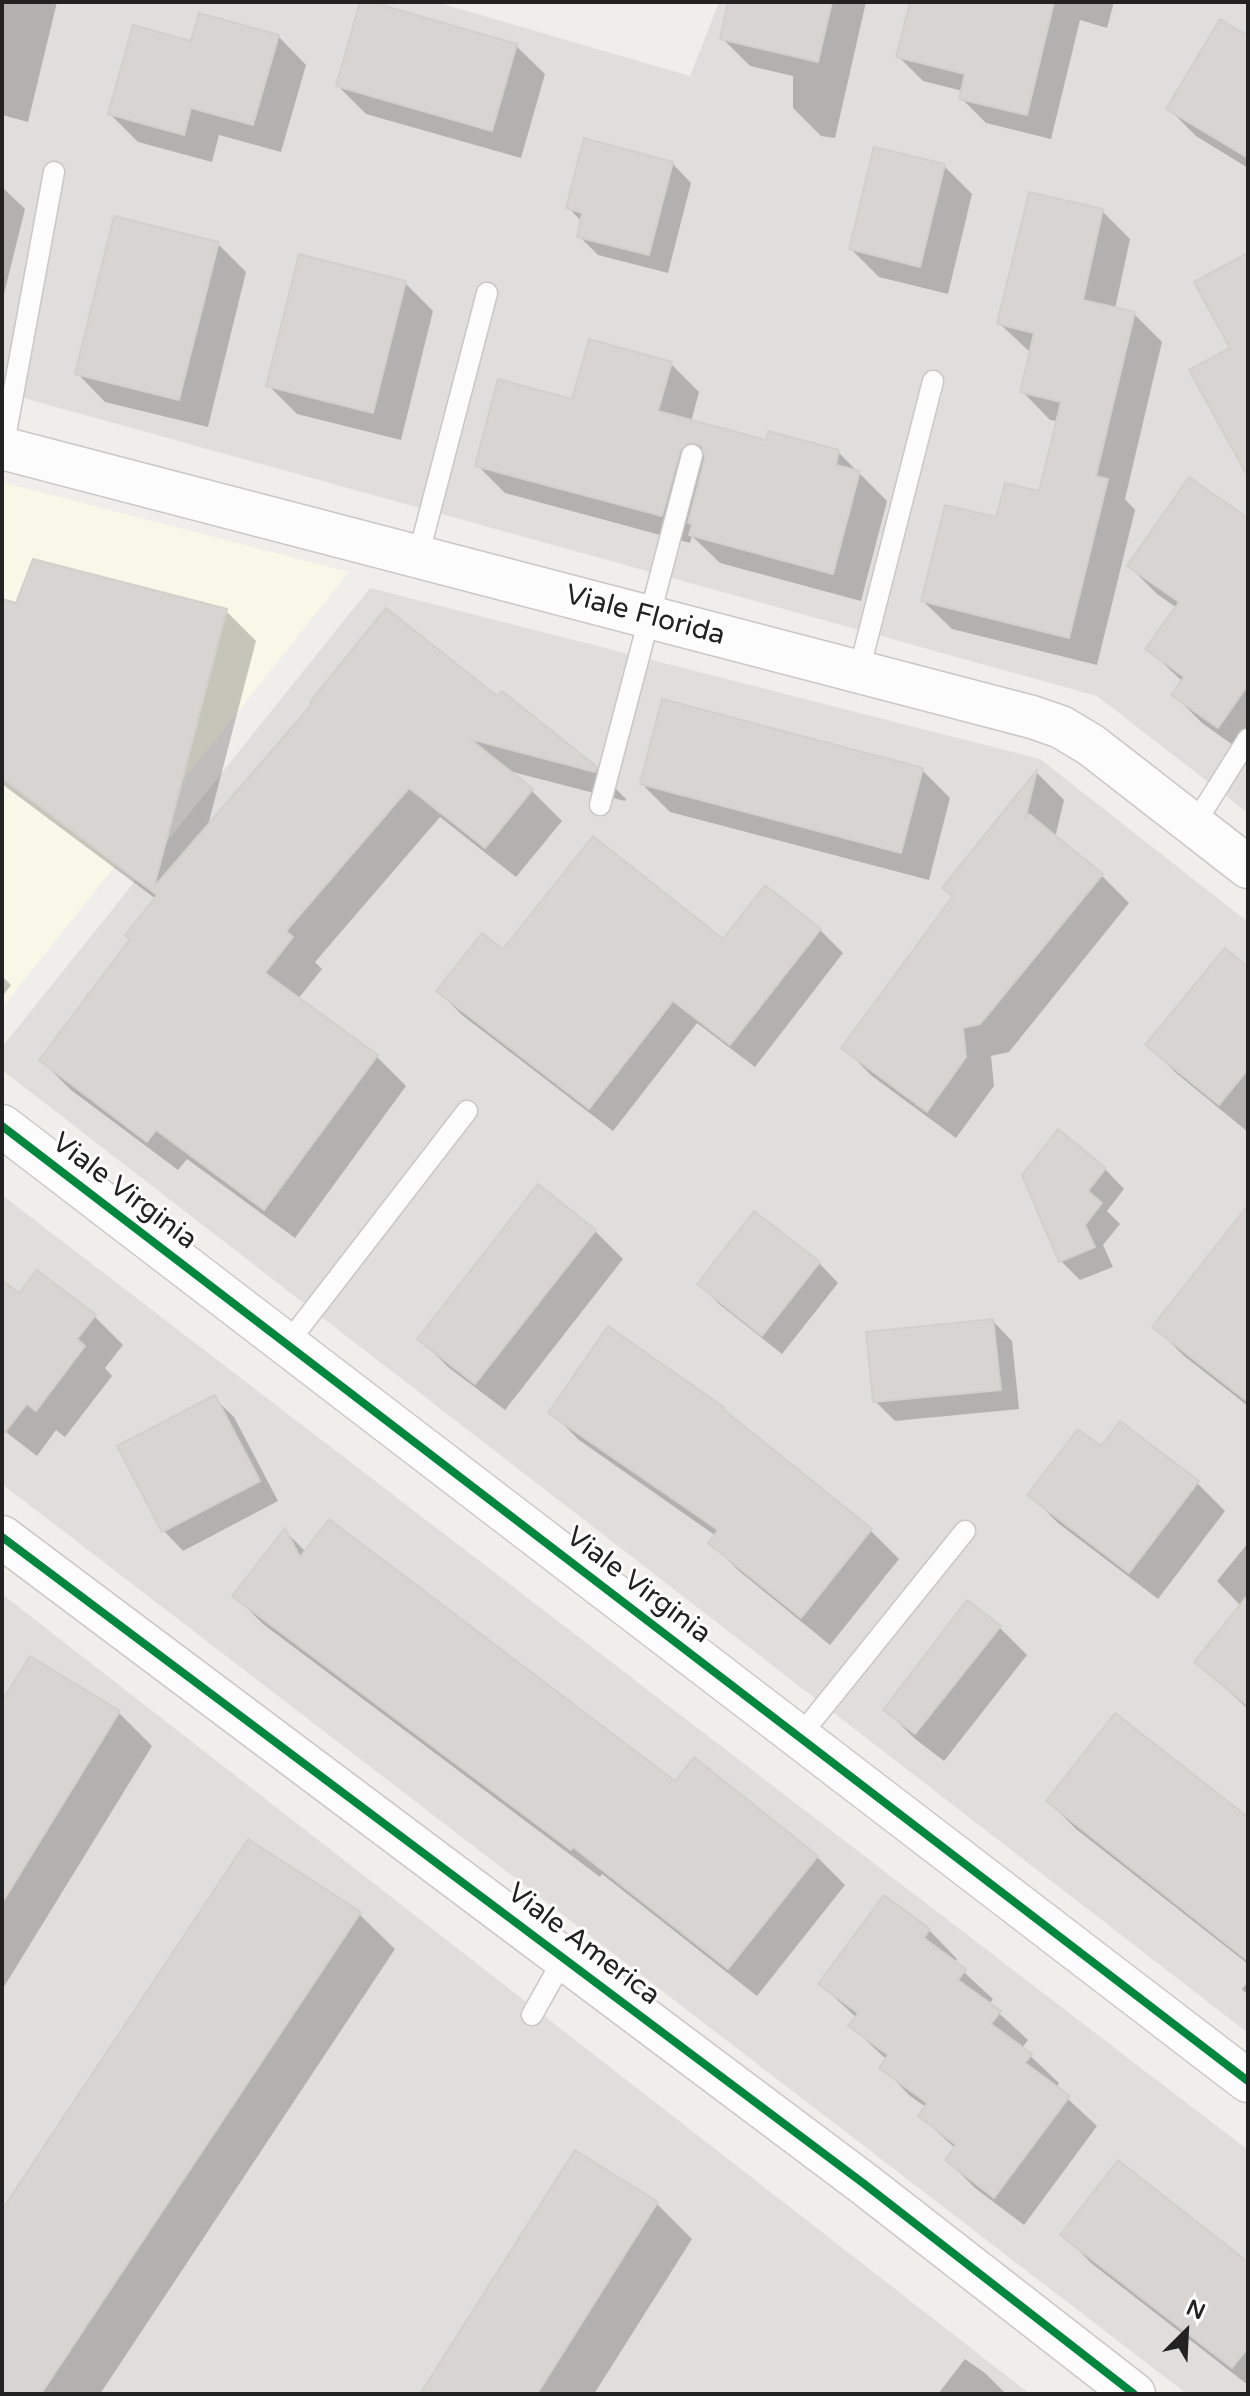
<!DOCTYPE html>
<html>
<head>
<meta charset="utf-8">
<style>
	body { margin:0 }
	#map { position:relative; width:1250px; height:2396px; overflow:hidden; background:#f0eeeb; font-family:"Varela Round",sans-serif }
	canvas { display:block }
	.frame { position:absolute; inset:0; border:4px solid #222; pointer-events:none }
	.north { position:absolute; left:1146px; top:2292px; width:80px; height:80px; -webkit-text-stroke:6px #fff; paint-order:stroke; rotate:24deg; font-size:22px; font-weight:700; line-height:32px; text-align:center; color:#222 }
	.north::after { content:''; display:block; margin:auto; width:28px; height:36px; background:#222; clip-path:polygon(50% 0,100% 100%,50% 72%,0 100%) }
</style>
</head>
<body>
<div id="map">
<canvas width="1250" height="2396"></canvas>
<div class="frame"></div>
<div class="north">N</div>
</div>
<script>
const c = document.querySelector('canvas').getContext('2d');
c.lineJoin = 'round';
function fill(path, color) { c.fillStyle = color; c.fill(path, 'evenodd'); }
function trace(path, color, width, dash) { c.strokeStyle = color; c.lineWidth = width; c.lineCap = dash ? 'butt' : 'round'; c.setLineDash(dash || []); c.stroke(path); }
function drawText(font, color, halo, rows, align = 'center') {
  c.font = font + ' "Varela Round",sans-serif'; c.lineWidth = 6; c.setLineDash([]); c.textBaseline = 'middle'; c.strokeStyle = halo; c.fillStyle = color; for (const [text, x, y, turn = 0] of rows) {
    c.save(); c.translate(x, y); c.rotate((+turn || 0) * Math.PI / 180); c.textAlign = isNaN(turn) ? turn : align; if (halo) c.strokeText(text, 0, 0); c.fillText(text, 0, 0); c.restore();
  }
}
fill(new Path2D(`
	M 2,2 L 436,2 L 690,76 L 719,2 L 1248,2 L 1248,813 L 1097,696 L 2,392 Z
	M 370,588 L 1040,759 L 1248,922 L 1248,2033 L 2,1070 L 2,1047 Z
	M 2,1195 L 1248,2150 L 1248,2394 L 1187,2394 L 2,1484 Z
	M 2,1594 L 1030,2394 L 2,2394 Z`), '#dfdedc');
fill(new Path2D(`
	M 2,482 L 349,572 L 2,1008 Z`), '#f8f7e8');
fill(new Path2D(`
	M 2,2 L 57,2 L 28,122 L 2,115 Z
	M 362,2 L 516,46 L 545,74 L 521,158 L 366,114 L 338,86 Z
	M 730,2 L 866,2 L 835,138 L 821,136 L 793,108 L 793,76 L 750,66 L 722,38 Z
	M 912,2 L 1114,2 L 1107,28 L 1080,20 L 1051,139 L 986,123 L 961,98 L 963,91 L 923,81 L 898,56 Z
	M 278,36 L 306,65 L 281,152 L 219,135 L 212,162 L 138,142 L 110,114 L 193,44 Z
	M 1248,38 L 1248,168 L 1196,136 L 1168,108 Z
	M 672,163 L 691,183 L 668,273 L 598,255 L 579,236 L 582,222 L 568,207 Z
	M 944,166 L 972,194 L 948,294 L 879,277 L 851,249 Z
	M 2,187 L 25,209 L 2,302 Z
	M 1102,211 L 1130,239 L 1115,309 L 1134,314 L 1162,342 L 1125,499 L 1135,510 L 1097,665 L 952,629 L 923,601 L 997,520 L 1041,493 L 1058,421 L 1050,420 L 1022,391 L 1031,353 L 1000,324 Z
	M 218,244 L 246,272 L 208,427 L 105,402 L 77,373 Z
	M 405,283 L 433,311 L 401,440 L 297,414 L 269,386 Z
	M 671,364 L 699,392 L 691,422 L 767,443 L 838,452 L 887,501 L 861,601 L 720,563 L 692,536 L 690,543 L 505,493 L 477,465 L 574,401 Z
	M 1248,521 L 1248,753 L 1247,755 L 1202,723 L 1174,695 L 1183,682 L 1148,649 L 1177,608 L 1157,594 L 1129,566 Z
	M 2,601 L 17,605 L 226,611 L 256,641 L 207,829 L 498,699 L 595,768 L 626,799 L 625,801 L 505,770 L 532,791 L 562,821 L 516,877 L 440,817 L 315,962 L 322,969 L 298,999 L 376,1056 L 406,1086 L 295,1238 L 187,1159 L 178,1170 L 71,1090 L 41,1060 L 132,940 L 156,899 L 2,784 Z
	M 922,770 L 950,798 L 929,880 L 670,812 L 642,784 Z
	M 1037,773 L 1064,800 L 1055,838 L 1101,875 L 1129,903 L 1009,1052 L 991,1056 L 994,1086 L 956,1138 L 872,1076 L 844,1048 L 954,897 L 945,888 Z
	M 820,930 L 843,953 L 755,1067 L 697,1023 L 613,1131 L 462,1015 L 438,991 L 503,952 L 723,942 Z
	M 1248,970 L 1248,1132 L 1176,1073 L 1148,1045 Z
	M 2,976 L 11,985 L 2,997 Z
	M 1105,1169 L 1124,1189 L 1107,1211 L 1120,1224 L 1103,1245 L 1113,1267 L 1080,1280 L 1061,1261 L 1024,1175 Z
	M 538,1187 L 595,1231 L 623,1259 L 505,1410 L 448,1367 L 420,1339 Z
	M 1248,1243 L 1248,1406 L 1183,1355 L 1155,1327 Z
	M 819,1263 L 838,1283 L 782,1354 L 719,1304 L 699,1284 Z
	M 2,1294 L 20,1296 L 94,1316 L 123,1345 L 105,1368 L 112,1376 L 65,1437 L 56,1430 L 37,1456 L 2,1429 Z
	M 993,1321 L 1012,1341 L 1019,1409 L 895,1421 L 875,1401 Z
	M 214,1398 L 234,1417 L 278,1501 L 183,1551 L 164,1531 L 120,1447 Z
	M 724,1409 L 742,1427 L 871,1531 L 899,1559 L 830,1645 L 739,1571 L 711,1543 L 716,1536 L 579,1440 L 551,1412 Z
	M 1101,1449 L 1197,1483 L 1225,1511 L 1158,1599 L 1058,1523 L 1030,1495 Z
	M 285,1531 L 306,1552 L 675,1783 L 817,1857 L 845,1885 L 757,1996 L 602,1874 L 600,1877 L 263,1624 L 235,1596 Z
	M 1248,1543 L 1248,1709 L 1197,1662 L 1241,1606 L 1217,1581 Z
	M 999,1627 L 1027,1655 L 944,1761 L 914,1738 L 886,1710 Z
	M 2,1705 L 119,1713 L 152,1746 L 2,1990 Z
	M 1048,1801 L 1248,1820 L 1248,1964 L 1076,1829 Z
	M 359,1914 L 395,1949 L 100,2394 L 2,2394 L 2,2213 Z
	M 929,1930 L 957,1959 L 954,1963 L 993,1999 L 989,2004 L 1028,2040 L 1022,2048 L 1059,2083 L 1056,2088 L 1097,2126 L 1024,2225 L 975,2188 L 947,2160 L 956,2149 L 920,2116 L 926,2107 L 910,2096 L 882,2067 L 887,2060 L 851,2026 L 857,2018 L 820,1984 Z
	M 1248,1982 L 1248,1995 L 1242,1989 Z
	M 657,2204 L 692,2239 L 594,2394 L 423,2394 Z
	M 1063,2234 L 1248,2265 L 1248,2385 L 1091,2263 Z
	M 965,2359 L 985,2373 L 1006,2394 L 938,2394 Z`), '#0003');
const building = new Path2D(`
	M 360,2 L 371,2 L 517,44 L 492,131 L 336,86 Z
	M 728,2 L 832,2 L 818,62 L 720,39 Z
	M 910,2 L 1054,2 L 1027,115 L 959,99 L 965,74 L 896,57 Z
	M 199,13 L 279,35 L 253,125 L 191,108 L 184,135 L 108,114 L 133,25 L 191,41 Z
	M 1220,19 L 1248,36 L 1248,158 L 1166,109 Z
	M 584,138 L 673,162 L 649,255 L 577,237 L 582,213 L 566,208 Z
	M 874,147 L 945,164 L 920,267 L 849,249 Z
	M 1029,192 L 1103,209 L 1083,300 L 1135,312 L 1096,476 L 1108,479 L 1069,638 L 921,601 L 945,505 L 996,517 L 1005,483 L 1039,491 L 1061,402 L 1020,392 L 1034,333 L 997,324 Z
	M 114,216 L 219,242 L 179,400 L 75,374 Z
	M 1248,253 L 1248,477 L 1189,370 L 1230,348 L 1194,282 Z
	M 299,254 L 406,281 L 373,413 L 266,386 Z
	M 589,339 L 672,362 L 658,411 L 766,440 L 768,431 L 839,450 L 836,465 L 860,471 L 833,574 L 689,535 L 692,524 L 688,523 L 705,458 L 702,446 L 696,443 L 688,443 L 680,451 L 662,516 L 475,466 L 498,379 L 572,399 Z
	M 1189,477 L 1248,518 L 1248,685 L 1218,728 L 1171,695 L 1184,677 L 1145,649 L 1179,602 L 1127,566 Z
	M 33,559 L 227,609 L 154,887 L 312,704 L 310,702 L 386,608 L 497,696 L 502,691 L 597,767 L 595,772 L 470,739 L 533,789 L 485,848 L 409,788 L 286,931 L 293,937 L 265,973 L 378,1055 L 264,1210 L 156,1130 L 147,1142 L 39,1060 L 130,939 L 125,935 L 157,895 L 2,778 L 2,599 L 16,603 Z
	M 662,699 L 923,768 L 901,853 L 640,784 Z
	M 1037,770 L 1025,820 L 1029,814 L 1103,874 L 980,1024 L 963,1028 L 966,1057 L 927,1112 L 841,1048 L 953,896 L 942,888 Z
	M 593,836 L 723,939 L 765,885 L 821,929 L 730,1045 L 673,1001 L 589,1109 L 436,991 L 482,933 L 503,949 Z
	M 1225,948 L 1248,967 L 1248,1069 L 1219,1105 L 1145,1045 Z
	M 1058,1129 L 1106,1168 L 1088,1191 L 1102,1203 L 1085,1225 L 1095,1247 L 1059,1262 L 1022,1175 Z
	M 538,1184 L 596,1230 L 475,1384 L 417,1339 Z
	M 1248,1205 L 1248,1402 L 1152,1327 Z
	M 754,1211 L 820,1262 L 762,1336 L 697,1284 Z
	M 37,1270 L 96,1315 L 77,1339 L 85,1346 L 36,1411 L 27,1404 L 2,1436 L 2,1280 L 19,1293 Z
	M 993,1319 L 1001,1390 L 873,1402 L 866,1332 Z
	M 608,1326 L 725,1408 L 724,1410 L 872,1529 L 801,1618 L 708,1543 L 718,1530 L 548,1413 Z
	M 215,1395 L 260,1481 L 162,1532 L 117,1446 Z
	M 1120,1421 L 1199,1481 L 1129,1573 L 1027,1495 L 1078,1429 L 1101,1446 Z
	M 329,1519 L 675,1781 L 694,1757 L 818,1856 L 728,1969 L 573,1847 L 571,1850 L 232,1596 L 285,1528 L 300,1557 Z
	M 1248,1595 L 1248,1706 L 1194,1662 Z
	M 967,1600 L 1001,1626 L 915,1734 L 883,1710 Z
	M 30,1656 L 120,1711 L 2,1903 L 2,1701 Z
	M 1115,1713 L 1248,1817 L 1248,1961 L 1046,1801 Z
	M 248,1839 L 361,1912 L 41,2394 L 2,2394 L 2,2210 Z
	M 884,1895 L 930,1929 L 924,1938 L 966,1969 L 958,1980 L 1001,2011 L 991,2024 L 1032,2054 L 1025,2063 L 1070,2096 L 994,2198 L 945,2160 L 956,2145 L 918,2116 L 927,2103 L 879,2068 L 888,2055 L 848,2026 L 858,2013 L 818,1984 Z
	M 575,2150 L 658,2202 L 537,2394 L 420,2394 Z
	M 1118,2160 L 1248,2262 L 1248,2348 L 1232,2368 L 1060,2235 Z`);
fill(building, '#d7d4d2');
trace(building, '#d3d0cc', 2);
const service = new Path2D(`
	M 3,449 L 54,172
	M 418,557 L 487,293
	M 859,671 L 933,381
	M 600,805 L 692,455
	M 1194,825 L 1248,739
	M 287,1344 L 467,1111
	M 799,1737 L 965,1531
	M 532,2015 L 564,1958`);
const minor = new Path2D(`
	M 2,448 L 1032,717 L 1061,727 L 1091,745 L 1248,867
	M 2,1126 L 1248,2081
	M 2,1537 L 863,2183 L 1134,2394`);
trace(service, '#c9c8c7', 23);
trace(minor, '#c9c8c7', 45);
trace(service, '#fdfcfc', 20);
trace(minor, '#fdfcfc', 42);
trace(new Path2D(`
	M 2,1126 L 1248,2081
	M 2,1537 L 863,2183 L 1134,2394`), '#00873e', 8);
drawText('28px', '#222', '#fff', [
	["Viale Florida",645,616,15],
	["Viale Virginia",124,1192,37],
	["Viale Virginia",638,1586,37],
	["Viale America",583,1945,37]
]);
</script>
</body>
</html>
